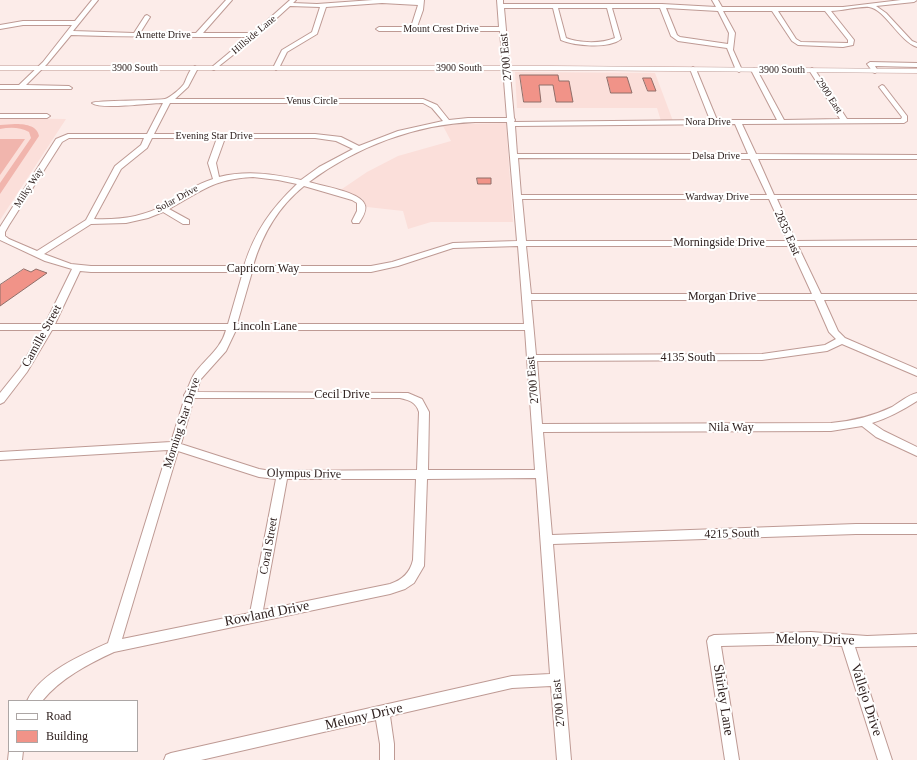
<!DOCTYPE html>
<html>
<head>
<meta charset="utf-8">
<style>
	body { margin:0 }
	#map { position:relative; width:917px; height:760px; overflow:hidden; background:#fcece9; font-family:"Times New Roman",serif }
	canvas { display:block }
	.legend { position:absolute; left:8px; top:700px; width:130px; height:52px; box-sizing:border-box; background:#fff; border:1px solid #aca6a5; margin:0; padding:5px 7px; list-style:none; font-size:12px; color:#2f211f }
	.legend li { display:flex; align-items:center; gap:8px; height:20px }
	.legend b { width:20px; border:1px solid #aca6a5 }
</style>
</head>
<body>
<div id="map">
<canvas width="917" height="760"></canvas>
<ul class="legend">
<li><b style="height:5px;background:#fff"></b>Road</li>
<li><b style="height:11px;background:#f19388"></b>Building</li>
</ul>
</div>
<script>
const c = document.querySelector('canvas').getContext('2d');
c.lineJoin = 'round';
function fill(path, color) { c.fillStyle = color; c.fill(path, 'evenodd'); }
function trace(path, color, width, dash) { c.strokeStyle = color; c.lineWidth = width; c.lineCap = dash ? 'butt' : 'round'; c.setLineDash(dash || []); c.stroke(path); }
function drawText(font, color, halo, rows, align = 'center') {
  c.font = font + ' "Times New Roman",serif'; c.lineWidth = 4; c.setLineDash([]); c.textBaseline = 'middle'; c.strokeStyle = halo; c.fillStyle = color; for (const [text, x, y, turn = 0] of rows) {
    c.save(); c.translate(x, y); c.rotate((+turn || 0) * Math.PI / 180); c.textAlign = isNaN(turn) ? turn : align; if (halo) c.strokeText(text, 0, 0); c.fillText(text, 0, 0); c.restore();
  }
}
fill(new Path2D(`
	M 515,72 L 655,73 L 673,121 L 661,121 L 657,108 L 517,108 Z
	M 0,118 L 66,119 L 0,220 Z
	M 506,123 L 513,222 L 431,222 L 408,229 L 403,211 L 367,207 L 362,198 L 339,191 L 367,172 L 398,156 L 451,141 L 443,126 L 463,124 Z`), '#fbdfda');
fill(new Path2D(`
	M 15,124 C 24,124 37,125 39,136 L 0,194 L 0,183 L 31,138 L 29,132 C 20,127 10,127 0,129 L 0,125 Z
	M 0,139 L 25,139 L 0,175 Z`), '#f1b5ad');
const building = new Path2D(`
	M 520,75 L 558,75 L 559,81 L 569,81 L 573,102 L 556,102 L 553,85 L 539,85 L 541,102 L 524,102 Z
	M 607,77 L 627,77 L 632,93 L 611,93 Z
	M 643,78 L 651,78 L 656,91 L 648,91 Z
	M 477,178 L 491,178 L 491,184 L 478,184 Z
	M 24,269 L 31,272 L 36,269 L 47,273 L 0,306 L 0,285 Z`);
fill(building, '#f19388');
trace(building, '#906e69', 1);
const minor = new Path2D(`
	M 92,0 L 98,0 L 73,31 L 134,33 L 145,16 L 147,15 L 150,17 L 140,33 L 196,33 L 226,0 L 232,0 L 203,33 L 253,33 L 290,0 L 296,0 L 293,3 L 317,4 L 373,0 L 424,0 L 423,10 L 417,27 L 499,27 L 497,0 L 503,0 L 503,4 L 662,4 L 716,7 L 712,0 L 718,0 L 722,7 L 843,7 L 901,0 L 917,0 L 914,2 L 876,6 L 886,13 L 912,41 L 917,43 L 917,47 C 899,41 885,9 869,7 C 859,6 843,11 831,11 L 854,40 L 853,45 L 843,47 L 798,45 L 792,41 L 772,11 L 723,11 L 735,33 L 733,50 L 742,70 L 739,72 L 736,70 L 727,48 L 678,41 L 671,36 L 660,8 L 612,8 L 621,39 C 609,49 575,46 561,40 L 553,8 L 504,8 L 514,118 L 515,120 L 514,122 L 710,120 L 690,69 L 693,67 L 696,69 L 717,120 L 777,120 L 751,70 L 754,68 L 757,70 L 784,120 L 840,119 L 809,70 L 812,68 L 815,70 L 847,119 L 901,119 L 902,117 L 879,87 L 882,85 L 884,86 L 907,116 L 907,121 L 904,123 L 742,124 L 756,154 L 917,155 L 917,159 L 758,159 L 774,195 L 917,195 L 917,199 L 777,199 L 796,241 L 917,240 L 917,246 L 798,246 L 821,294 L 917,294 L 917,300 L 824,300 L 838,331 L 845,338 L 917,369 L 917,376 L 842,344 L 827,351 L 762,360 L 537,361 L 542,424 L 831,423 C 853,421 873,416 892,407 C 900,402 908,395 917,393 L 917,401 C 903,410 888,418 872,423 L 884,431 L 917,447 L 917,456 L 876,437 L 862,426 L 831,431 L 543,432 L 552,535 L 856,524 L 917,524 L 917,534 L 856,534 L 553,544 L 571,760 L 557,760 L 551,686 L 512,688 L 390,716 L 394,744 L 394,760 L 380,760 L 380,744 L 376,720 L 201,760 L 164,760 L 166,755 L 171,753 L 512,676 L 550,674 L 536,478 L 427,479 L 424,566 L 414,583 L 405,589 L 390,594 L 114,652 C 88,664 61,678 42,701 L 27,701 C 40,673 81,655 108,643 L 168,450 L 0,460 L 0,452 L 171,442 L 185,397 L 184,395 C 189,388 190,380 195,373 C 206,358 221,349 226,330 L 52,330 L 27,372 L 4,402 L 0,404 L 0,393 L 20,368 L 42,330 L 0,330 L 0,324 L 45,324 L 72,269 L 45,261 L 0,240 L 0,227 L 56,139 L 68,134 L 147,134 L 163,103 C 148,103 101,110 92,103 C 96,100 154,101 165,99 C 170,98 181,88 184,84 C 187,78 189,69 195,66 L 198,68 L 188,87 L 175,99 L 423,99 L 437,105 L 449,120 L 468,118 L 507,118 L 500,31 L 379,31 L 376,29 L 379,27 L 411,27 L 418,5 L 382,3 L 326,7 L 317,34 L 287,52 L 279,68 L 276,70 L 273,68 L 282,50 L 312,32 L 320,7 L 290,6 L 257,36 L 214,70 L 212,69 L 212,67 L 248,37 C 189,37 130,37 71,35 L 47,64 L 26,85 L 69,86 L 72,88 L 71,89 L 0,89 L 0,85 L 19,85 L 43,62 L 72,25 L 23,25 L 0,29 L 0,25 L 23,21 L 75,21 ZM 558,8 L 607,8 L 615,38 C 601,44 579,43 566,38 ZM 666,8 L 718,11 L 729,33 L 728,44 L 680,37 L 677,35 ZM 778,11 L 825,11 L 848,40 L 848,43 L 801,42 L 796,39 ZM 170,103 L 423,103 L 432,108 L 443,121 L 398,131 L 359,146 L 341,137 L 315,134 L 154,134 ZM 475,122 L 507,122 L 517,241 L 453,243 L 392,262 L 371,266 L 253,266 C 262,235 278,207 304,186 L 352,200 L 357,203 L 357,211 L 352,221 L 353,223 L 359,223 C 362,218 367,211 365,205 C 362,192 321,186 309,182 C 356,147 415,124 475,122 ZM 735,124 L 748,154 L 517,154 L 515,126 ZM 69,138 L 144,138 L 141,145 L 115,166 L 86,220 L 37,251 L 9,239 L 5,236 L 5,232 L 9,225 L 62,142 ZM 152,138 L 217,138 L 208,163 L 213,179 C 196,184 181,195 166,204 C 144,217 119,220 94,219 L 121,169 L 147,148 ZM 225,138 L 315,138 L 336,141 L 353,149 L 319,167 L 301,180 C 274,174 247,170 219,177 L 216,163 ZM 518,158 L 750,159 L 767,195 L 521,195 ZM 253,177 L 278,180 L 297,184 C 271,209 255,231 244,266 L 91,266 L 71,264 L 44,254 L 91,224 L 126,223 L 148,218 L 163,212 L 183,224 L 189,224 L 189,220 L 169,209 C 202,191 213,179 253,177 ZM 522,199 L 769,199 L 788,241 L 526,241 ZM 518,246 L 524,324 L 237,324 L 252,272 L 371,272 L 398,266 L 453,248 ZM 526,246 L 790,246 L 812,294 L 531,294 ZM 80,271 L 91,272 L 243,272 L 228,324 L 55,324 ZM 531,300 L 815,300 L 829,332 L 836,339 L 825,345 L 762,354 L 536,355 ZM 236,330 L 525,330 L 535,470 L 428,470 L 429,412 L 422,399 L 408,393 L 197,392 L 200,380 L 226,351 ZM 194,398 L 400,398 C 409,400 416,402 419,412 L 417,470 L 271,471 L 259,469 L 181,444 ZM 178,451 L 259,477 L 276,479 L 250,613 L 122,639 ZM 287,479 L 416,479 L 413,560 C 410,573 402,580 390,584 L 263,610 Z
	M 870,62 L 917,63 L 917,67 L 875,66 L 878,71 L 875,73 L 873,72 L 867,64 Z
	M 0,114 L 47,114 L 50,116 L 47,118 L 0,118 Z
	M 811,632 L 867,636 L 917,634 L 917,646 L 855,647 L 892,760 L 878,760 L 842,646 L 811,644 L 721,646 L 739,760 L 725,760 L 707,641 L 709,637 L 714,635 Z
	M 9,751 L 23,751 L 22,760 L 8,760 Z`);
const major = new Path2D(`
	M 0,66 L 550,66 L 917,69 L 917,73 L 550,70 L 0,70 Z`);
trace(minor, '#be9a94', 2);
trace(major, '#be9a94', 1);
fill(minor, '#fff');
fill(major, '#fff');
drawText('10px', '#2f211f', '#fff', [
	["Mount Crest Drive",441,29],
	["Arnette Drive",163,35],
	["Hillside Lane",254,35,-40],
	["3900 South",135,68],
	["3900 South",459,68],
	["3900 South",782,70],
	["2900 East",829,96,57],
	["Venus Circle",312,101],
	["Nora Drive",708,122],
	["Evening Star Drive",214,136],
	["Delsa Drive",716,156],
	["Milky Way",29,188,-57],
	["Wardway Drive",717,197],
	["Solar Drive",177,199,-29]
]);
drawText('12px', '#2f211f', '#fff', [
	["2700 East",506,57,-95],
	["2835 East",787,233,66],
	["Morningside Drive",719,243],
	["Capricorn Way",263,269],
	["Morgan Drive",722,297],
	["Lincoln Lane",265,327],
	["Camille Street",42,336,-61],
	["4135 South",688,358],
	["2700 East",533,380,-95],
	["Cecil Drive",342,395],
	["Morning Star Drive",182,423,-72],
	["Nila Way",731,428],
	["Olympus Drive",304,474,1],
	["4215 South",732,534,-2],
	["Coral Street",269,546,-80],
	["2700 East",559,703,-95]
]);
drawText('14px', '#2f211f', '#fff', [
	["Rowland Drive",267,614,-11],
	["Melony Drive",815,640,1],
	["Shirley Lane",723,700,81],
	["Vallejo Drive",866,700,72],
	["Melony Drive",364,717,-13]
]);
</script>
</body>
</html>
